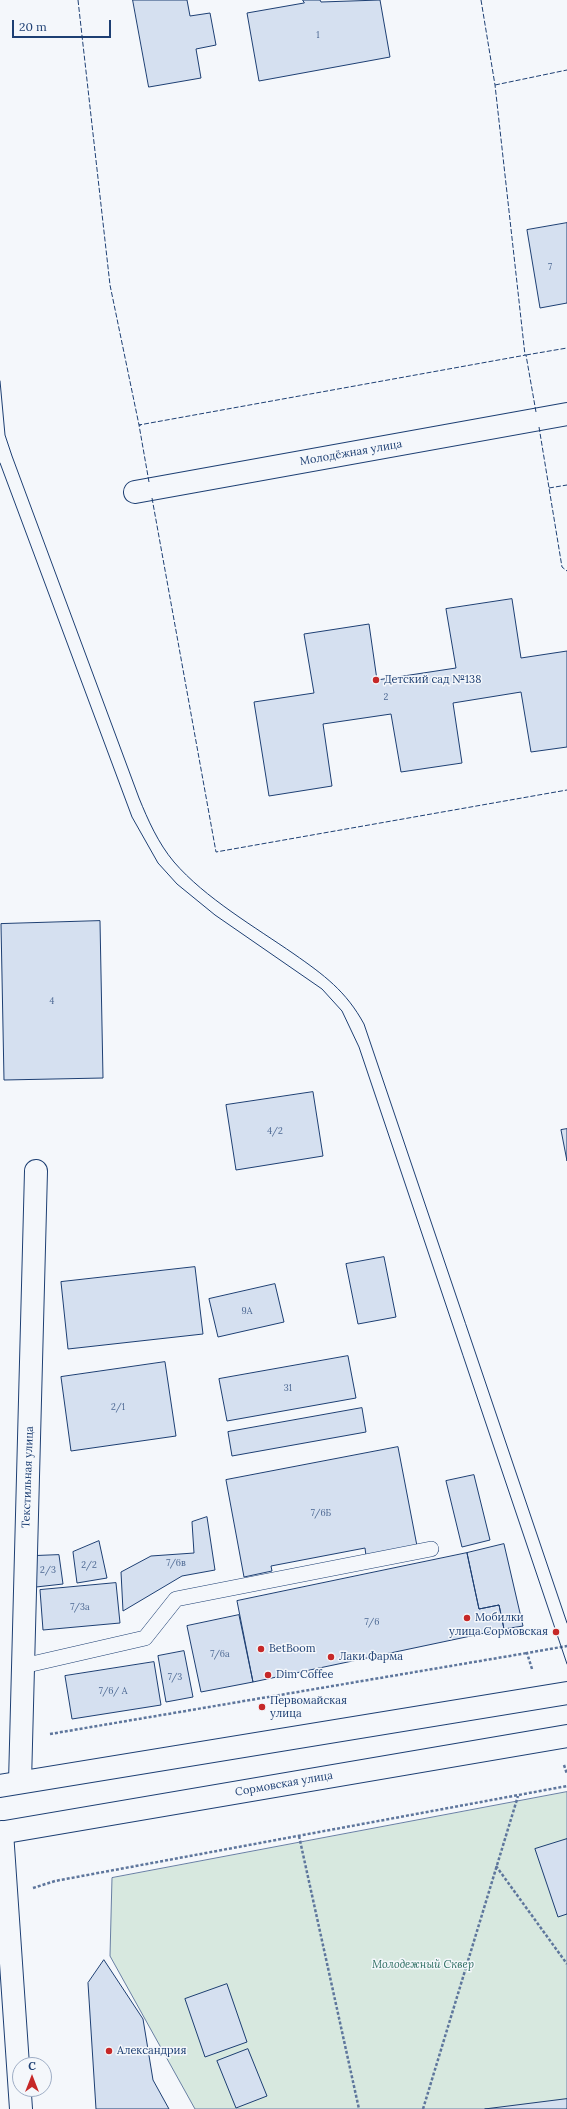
<!DOCTYPE html>
<html>
<head>
<meta charset="utf-8">
<style>
	body { margin:0 }
	#map { position:relative; width:567px; height:2109px; overflow:hidden; background:#f4f7fb; font-family:Lora,serif }
	canvas { display:block }
	.north { position:absolute; left:12px; top:2057px; width:40px; height:40px; box-sizing:border-box; background:#f4f7fb; border:1px solid #9eadc5; border-radius:50%; rotate:0deg; font-size:11px; font-weight:700; line-height:16px; text-align:center; color:#1d3f73 }
	.north::after { content:''; display:block; margin:auto; width:14px; height:18px; background:#c62828; clip-path:polygon(50% 0,100% 100%,50% 72%,0 100%) }
	.scale { position:absolute; left:12px; top:20px; width:99px; height:18px; box-sizing:border-box; border:2px solid #1d3f73; border-top:0; padding-left:5px; font-size:12px; line-height:14px; white-space:nowrap; color:#1d3f73; -webkit-text-stroke:3px #f4f7fb; paint-order:stroke }
</style>
</head>
<body>
<div id="map">
<canvas width="567" height="2109"></canvas>
<div class="north">С</div>
<div class="scale">20 m</div>
</div>
<script>
const c = document.querySelector('canvas').getContext('2d');
c.lineJoin = 'round';
function fill(path, color) { c.fillStyle = color; c.fill(path, 'evenodd'); }
function trace(path, color, width, dash) { c.strokeStyle = color; c.lineWidth = width; c.lineCap = dash ? 'butt' : 'round'; c.setLineDash(dash || []); c.stroke(path); }
function drawText(font, color, halo, rows, align = 'center') {
  c.font = font + ' Lora,serif'; c.lineWidth = 3; c.setLineDash([]); c.textBaseline = 'middle'; c.strokeStyle = halo; c.fillStyle = color; for (const [text, x, y, turn = 0] of rows) {
    c.save(); c.translate(x, y); c.rotate((+turn || 0) * Math.PI / 180); c.textAlign = isNaN(turn) ? turn : align; if (halo) c.strokeText(text, 0, 0); c.fillText(text, 0, 0); c.restore();
  }
}
const green = new Path2D(`
	M 567,1792 L 567,2109 L 195,2109 L 110,1956 L 112,1878 Z`);
fill(green, '#d7e8df');
trace(green, '#687fa3', 1);
const building = new Path2D(`
	M 133,0 L 187,0 L 190,16 L 210,13 L 216,45 L 196,49 L 201,78 L 149,87 Z
	M 303,0 L 320,0 L 321,2 L 380,0 L 390,57 L 259,81 L 247,13 L 304,3 Z
	M 567,223 L 567,303 L 540,308 L 527,230 Z
	M 512,599 L 521,658 L 567,651 L 567,747 L 531,752 L 521,692 L 453,703 L 462,763 L 401,772 L 391,714 L 323,724 L 332,786 L 269,796 L 254,702 L 314,693 L 304,634 L 369,624 L 377,680 L 456,668 L 446,609 Z
	M 100,921 L 103,1078 L 4,1080 L 1,924 Z
	M 313,1092 L 323,1156 L 236,1170 L 226,1105 Z
	M 567,1129 L 567,1161 L 561,1130 Z
	M 384,1257 L 396,1317 L 358,1324 L 346,1264 Z
	M 195,1267 L 203,1334 L 68,1349 L 61,1282 Z
	M 275,1284 L 284,1322 L 218,1337 L 209,1299 Z
	M 348,1356 L 356,1398 L 227,1421 L 219,1379 Z
	M 165,1362 L 176,1436 L 71,1451 L 61,1377 Z
	M 362,1408 L 366,1432 L 232,1456 L 228,1432 Z
	M 398,1447 L 417,1546 L 366,1556 L 365,1548 L 271,1566 L 272,1571 L 244,1577 L 226,1480 Z
	M 474,1475 L 490,1540 L 462,1547 L 446,1481 Z
	M 207,1517 L 215,1570 L 182,1576 L 123,1611 L 121,1572 L 151,1556 L 194,1553 L 192,1522 Z
	M 99,1541 L 107,1578 L 77,1583 L 73,1552 Z
	M 504,1544 L 523,1626 L 504,1629 L 499,1605 L 479,1609 L 467,1553 Z
	M 467,1553 L 479,1609 L 499,1605 L 504,1629 L 253,1682 L 237,1601 Z
	M 59,1555 L 63,1584 L 36,1587 L 34,1556 Z
	M 116,1583 L 120,1623 L 43,1630 L 40,1590 Z
	M 239,1615 L 253,1682 L 201,1692 L 187,1626 Z
	M 184,1651 L 193,1697 L 166,1702 L 158,1656 Z
	M 154,1662 L 161,1705 L 72,1719 L 65,1676 Z
	M 567,1839 L 567,1914 L 558,1917 L 535,1849 Z
	M 104,1960 L 143,2019 L 153,2080 L 169,2109 L 96,2109 L 88,1983 Z
	M 227,1984 L 247,2042 L 205,2057 L 185,1999 Z
	M 248,2049 L 267,2096 L 236,2108 L 217,2061 Z
	M 567,2099 L 567,2109 L 485,2109 Z`);
fill(building, '#d5e0f0');
trace(building, '#1d3f73', 1);
const service = new Path2D(`
	M 23,1666 L 145,1638 L 176,1599 L 431,1549`);
const minor = new Path2D(`
	M 135,492 L 567,414
	M 20,1782 L 36,1171
	M 2,1832 L 21,2109`);
const secondary = new Path2D(`
	M 0,1786 L 567,1693
	M 0,1833 L 567,1736`);
trace(service, '#1d3f73', 16);
trace(minor, '#1d3f73', 24);
trace(secondary, '#1d3f73', 24);
trace(new Path2D(`
	M 532,1669 L 527,1653 L 567,1646
	M 50,1734 L 527,1653
	M 564,1765 L 567,1774
	M 299,1836 L 359,2109
	M 496,1866 L 567,1964
	M 33,1888 L 55,1881 L 567,1786
	M 423,2109 L 518,1796`), '#5e769c', 2.5, [3, 2]);
trace(service, '#f4f7fb', 15);
trace(minor, '#f4f7fb', 22);
trace(secondary, '#f4f7fb', 22);
trace(new Path2D(`
	M 0,381 L 5,435 L 12,456 L 139,798 C 148,820 158,843 174,862 C 205,898 255,927 294,954 C 324,975 346,991 364,1024 L 567,1623
	M 0,463 L 132,817 L 158,863 L 177,884 L 215,915 L 322,989 L 342,1011 L 359,1047 L 567,1664`), '#1d3f73', 1);
trace(new Path2D(`
	M 78,0 L 110,285 L 139,425 L 141,425
	M 481,0 L 495,85 L 525,355
	M 495,85 L 567,70
	M 526,355 L 567,348
	M 539,427 L 562,567 L 567,571
	M 149,482 L 139,425 L 526,355 L 536,412
	M 549,488 L 567,485
	M 152,498 L 216,852 L 567,790`), '#1d3f73', 1, [5, 2]);
for (const [x, y, r, color] of [
	[376,680,4,"#c62828"],
	[467,1618,4,"#c62828"],
	[556,1632,4,"#c62828"],
	[261,1649,4,"#c62828"],
	[331,1657,4,"#c62828"],
	[268,1675,4,"#c62828"],
	[262,1707,4,"#c62828"],
	[109,2051,4,"#c62828"]
]) { const dot = new Path2D(); dot.arc(x, y, r, 0, 2 * Math.PI); c.fillStyle = color; c.fill(dot); trace(dot, '#f4f7fb', 1.5); }
drawText('9px', '#4b6792', null, [
	["1",318,35],
	["7",550,267],
	["2",386,697],
	["4",52,1001],
	["4/2",275,1131],
	["9А",247,1311],
	["31",288,1388],
	["2/1",118,1407],
	["7/6Б",321,1513],
	["7/6в",176,1563],
	["2/2",89,1565],
	["2/3",48,1570],
	["7/3а",80,1607],
	["7/6",372,1622],
	["7/6а",220,1654],
	["7/3",175,1677],
	["7/6/ А",113,1691]
]);
drawText('11px', '#1d3f73', '#f4f7fb', [
	["Молодёжная улица",351,453,-10],
	["Текстильная улица",28,1477,-88],
	["Сормовская улица",284,1784,-10]
]);
drawText('11px', '#1d3f73', '#f4f7fb', [
	["Детский сад №138",384,680],
	["Мобилки",475,1618],
	["улица Сормовская",548,1632,"right"],
	["BetBoom",269,1649],
	["Лаки Фарма",339,1657],
	["Dim Coffee",276,1675],
	["Первомайская",270,1701],
	["улица",270,1714],
	["Александрия",117,2051]
], 'left');
drawText('italic 11px', '#2c6c60', '#f4f7fb', [
	["Молодежный Сквер",423,1965]
]);
</script>
</body>
</html>
